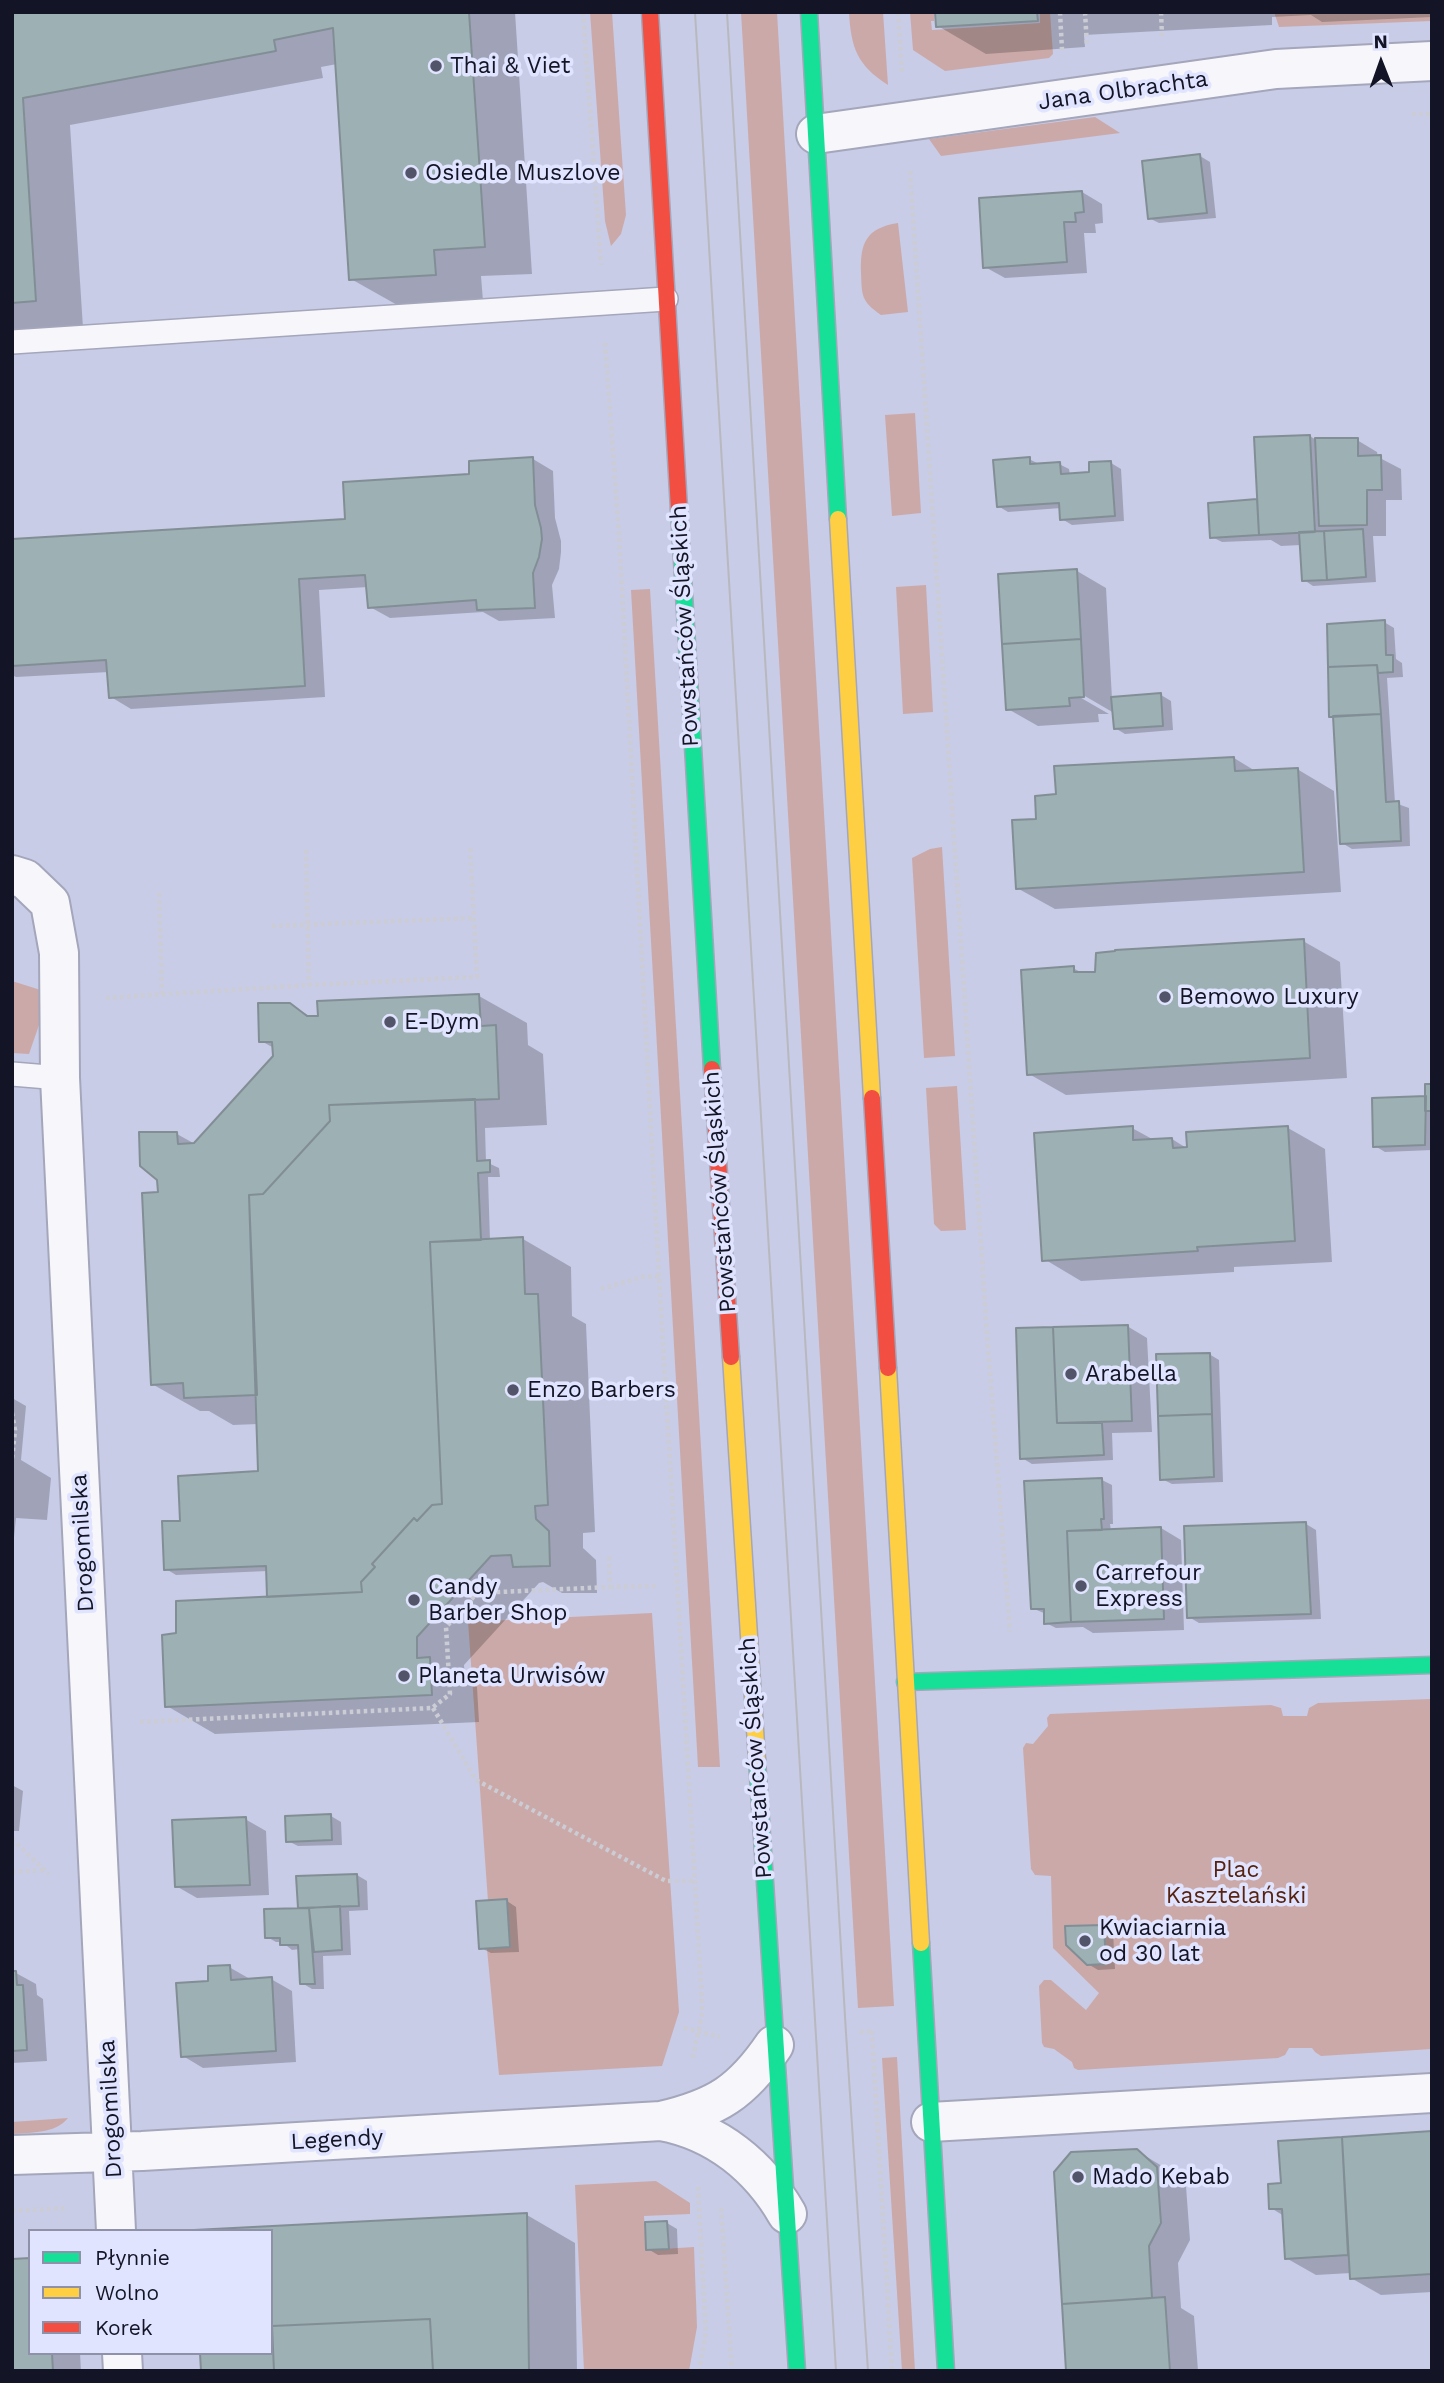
<!DOCTYPE html>
<html>
<head>
<meta charset="utf-8">
<style>
	body { margin:0 }
	#map { position:relative; width:1444px; height:2383px; overflow:hidden; background:#c8cce7; font-family:"Work Sans",sans-serif }
	canvas { display:block }
	.frame { position:absolute; inset:0; border:14px solid #131426; pointer-events:none }
	.legend { position:absolute; left:28px; top:2229px; width:245px; height:126px; box-sizing:border-box; background:#e0e4fe; border:2px solid #8e91a8; margin:0; padding:9px 12px; list-style:none; font-size:21px; color:#131426 }
	.legend li { display:flex; align-items:center; gap:14px; height:35px }
	.legend b { width:35px; border:2px solid #8e91a8 }
	.north { position:absolute; left:1346px; top:28px; width:70px; height:70px; -webkit-text-stroke:5px #e0e4fe; paint-order:stroke; rotate:359deg; font-size:19px; font-weight:700; line-height:28px; text-align:center; color:#131426 }
	.north::after { content:''; display:block; margin:auto; width:24px; height:32px; background:#131426; clip-path:polygon(50% 0,100% 100%,50% 72%,0 100%) }
</style>
</head>
<body>
<div id="map">
<canvas width="1444" height="2383"></canvas>
<div class="frame"></div>
<ul class="legend">
<li><b style="height:9px;background:#16e098"></b>Płynnie</li>
<li><b style="height:9px;background:#ffcf43"></b>Wolno</li>
<li><b style="height:9px;background:#f24e42"></b>Korek</li>
</ul>
<div class="north">N</div>
</div>
<script>
const c = document.querySelector('canvas').getContext('2d');
c.lineJoin = 'round';
function fill(path, color) { c.fillStyle = color; c.fill(path, 'evenodd'); }
function trace(path, color, width, dash) { c.strokeStyle = color; c.lineWidth = width; c.lineCap = dash ? 'butt' : 'round'; c.setLineDash(dash || []); c.stroke(path); }
function drawText(font, color, halo, rows, align = 'center') {
  c.font = font + ' "Work Sans",sans-serif'; c.lineWidth = 7; c.setLineDash([]); c.textBaseline = 'middle'; c.strokeStyle = halo; c.fillStyle = color; for (const [text, x, y, turn = 0] of rows) {
    c.save(); c.translate(x, y); c.rotate((+turn || 0) * Math.PI / 180); c.textAlign = isNaN(turn) ? turn : align; if (halo) c.strokeText(text, 0, 0); c.fillText(text, 0, 0); c.restore();
  }
}
fill(new Path2D(`
	M 590,12 L 612,12 L 626,215 L 621,234 L 611,246 L 605,221 Z
	M 741,12 L 777,12 L 894,2006 L 858,2008 Z
	M 849,12 L 883,12 L 888,85 C 857,65 851,48 849,12 Z
	M 910,12 L 934,12 L 934,21 L 931,21 L 932,30 L 1040,23 L 1040,12 L 1050,12 L 1053,54 L 1049,58 L 945,71 L 913,50 Z
	M 1274,12 L 1432,12 L 1432,21 L 1279,27 Z
	M 1095,117 L 1120,133 L 941,156 L 929,139 Z
	M 898,223 L 908,312 L 881,315 C 861,301 862,296 861,273 C 860,243 866,228 898,223 Z
	M 915,413 L 921,513 L 892,516 L 885,415 Z
	M 926,585 L 933,712 L 903,714 L 896,587 Z
	M 650,589 L 720,1767 L 698,1767 L 631,590 Z
	M 942,847 L 955,1056 L 924,1058 L 912,858 L 930,849 Z
	M 12,981 L 50,993 L 29,1054 L 12,1053 Z
	M 957,1086 L 966,1230 L 941,1231 L 934,1224 L 926,1088 Z
	M 652,1613 L 679,2012 L 662,2066 L 499,2075 L 487,1949 L 510,1947 L 507,1900 L 488,1901 L 468,1622 Z
	M 1432,1699 L 1432,2049 L 1321,2056 L 1315,2052 L 1312,2048 L 1289,2048 L 1285,2055 L 1278,2058 L 1078,2070 L 1074,2068 L 1072,2062 L 1054,2049 L 1044,2047 L 1042,2043 L 1039,1986 L 1044,1980 L 1051,1980 L 1086,2010 L 1099,1993 L 1053,1948 L 1051,1876 L 1035,1875 L 1031,1869 L 1023,1748 L 1026,1743 L 1033,1744 L 1048,1726 L 1047,1718 L 1050,1714 L 1271,1705 L 1281,1708 L 1283,1716 L 1307,1716 L 1309,1708 L 1318,1703 Z
	M 897,2057 L 915,2371 L 902,2371 L 882,2058 Z
	M 68,2118 C 55,2134 32,2132 12,2134 L 12,2122 Z
	M 656,2181 L 690,2203 L 690,2214 L 644,2216 L 646,2250 L 694,2247 L 697,2327 L 689,2371 L 584,2371 L 575,2185 Z`), '#cba9a9');
fill(new Path2D(`
	M 12,12 L 515,12 L 532,274 L 481,276 L 483,301 L 399,306 L 351,279 L 337,64 L 321,67 L 323,78 L 70,125 L 83,328 L 12,332 Z
	M 937,12 L 1432,12 L 1432,17 L 1322,22 L 1311,15 L 1272,17 L 1272,25 L 1084,35 L 1085,47 L 986,54 L 938,26 Z
	M 1200,156 L 1210,162 L 1216,218 L 1159,223 L 1149,218 Z
	M 1082,192 L 1102,204 L 1103,223 L 1095,224 L 1096,233 L 1084,233 L 1087,273 L 1005,278 L 985,267 Z
	M 1310,436 L 1316,440 L 1357,440 L 1377,452 L 1378,457 L 1401,469 L 1402,500 L 1386,500 L 1386,536 L 1373,536 L 1376,582 L 1313,586 L 1304,580 L 1301,545 L 1281,546 L 1271,540 L 1222,542 L 1212,537 L 1256,501 L 1259,502 Z
	M 533,459 L 553,471 L 555,518 L 561,541 L 561,552 L 559,569 L 552,585 L 555,618 L 499,621 L 483,612 L 390,618 L 370,607 L 368,587 L 319,590 L 325,697 L 131,709 L 111,697 L 109,672 L 16,677 L 12,675 L 12,541 L 347,520 L 471,476 Z
	M 1029,459 L 1039,464 L 1059,464 L 1069,469 L 1070,475 L 1091,473 L 1111,463 L 1121,469 L 1124,521 L 1072,525 L 1062,519 L 1061,508 L 1008,512 L 998,506 Z
	M 1077,571 L 1106,588 L 1112,699 L 1161,695 L 1171,701 L 1173,730 L 1125,734 L 1115,728 L 1114,713 L 1078,692 L 1076,695 L 1109,714 L 1098,714 L 1099,722 L 1038,726 L 1008,709 Z
	M 1384,622 L 1394,628 L 1396,659 L 1402,663 L 1403,677 L 1387,678 L 1395,803 L 1409,808 L 1410,846 L 1352,849 L 1342,843 L 1334,719 L 1330,716 Z
	M 1234,758 L 1257,772 L 1297,769 L 1334,791 L 1341,892 L 1055,909 L 1017,888 L 1038,821 Z
	M 1303,941 L 1340,962 L 1347,1078 L 1066,1095 L 1029,1074 L 1073,968 L 1084,974 Z
	M 479,996 L 527,1023 L 528,1045 L 543,1054 L 547,1125 L 485,1128 L 486,1162 L 499,1168 L 500,1177 L 488,1177 L 490,1241 L 523,1239 L 571,1267 L 572,1316 L 586,1324 L 595,1532 L 583,1533 L 583,1548 L 596,1560 L 597,1593 L 562,1593 L 543,1582 L 539,1583 L 464,1665 L 465,1680 L 477,1687 L 479,1722 L 215,1734 L 167,1706 L 178,1635 L 272,1598 L 268,1571 L 176,1575 L 166,1569 L 182,1522 L 260,1473 L 258,1424 L 233,1425 L 209,1411 L 200,1411 L 152,1384 L 160,1194 L 177,1134 L 195,1144 L 274,1057 L 274,1048 L 261,1041 L 289,1004 L 313,1018 Z
	M 1432,1086 L 1432,1150 L 1385,1152 L 1375,1146 L 1428,1098 Z
	M 1132,1128 L 1154,1140 L 1172,1139 L 1188,1149 L 1288,1128 L 1325,1149 L 1332,1262 L 1234,1267 L 1234,1272 L 1081,1281 L 1044,1259 Z
	M 1127,1326 L 1147,1338 L 1152,1432 L 1112,1433 L 1113,1460 L 1032,1464 L 1022,1458 Z
	M 1209,1354 L 1219,1360 L 1223,1482 L 1172,1484 L 1162,1479 Z
	M 12,1398 L 26,1406 L 21,1460 L 51,1478 L 47,1520 L 16,1518 L 12,1557 Z
	M 1102,1480 L 1112,1485 L 1113,1524 L 1110,1524 L 1111,1531 L 1161,1528 L 1181,1540 L 1184,1630 L 1093,1633 L 1083,1627 L 1056,1628 L 1046,1623 L 1046,1614 L 1032,1608 Z
	M 1306,1524 L 1316,1530 L 1321,1619 L 1199,1623 L 1189,1617 Z
	M 12,1785 L 23,1791 L 19,1831 L 12,1831 Z
	M 331,1816 L 341,1822 L 342,1845 L 298,1846 L 288,1841 Z
	M 245,1819 L 266,1831 L 269,1895 L 197,1898 L 176,1886 Z
	M 357,1875 L 367,1881 L 368,1910 L 349,1911 L 351,1955 L 323,1956 L 324,1989 L 312,1989 L 302,1983 L 300,1949 L 292,1950 L 282,1942 L 276,1942 L 267,1937 L 300,1909 L 298,1878 Z
	M 507,1901 L 516,1907 L 519,1952 L 491,1953 L 481,1948 Z
	M 1104,1927 L 1113,1932 L 1115,1969 L 1098,1970 L 1088,1964 Z
	M 229,1967 L 250,1979 L 271,1979 L 292,1991 L 296,2062 L 203,2068 L 183,2056 L 210,1983 Z
	M 12,1973 L 16,1973 L 36,1984 L 37,1995 L 43,1999 L 47,2061 L 12,2063 Z
	M 1432,2133 L 1432,2292 L 1381,2295 L 1351,2278 L 1351,2273 L 1316,2275 L 1286,2258 L 1284,2216 L 1271,2208 L 1282,2184 L 1280,2143 Z
	M 1137,2151 L 1167,2169 L 1186,2186 L 1190,2240 L 1178,2263 L 1181,2308 L 1194,2316 L 1198,2371 L 1067,2371 Z
	M 527,2215 L 575,2243 L 577,2371 L 203,2371 L 271,2353 L 271,2231 L 221,2231 Z
	M 667,2223 L 677,2229 L 678,2254 L 658,2255 L 648,2249 Z
	M 30,2353 L 80,2353 L 81,2371 L 12,2371 Z`), '#0003');
const building = new Path2D(`
	M 12,12 L 469,12 L 485,247 L 434,250 L 436,275 L 349,280 L 333,28 L 274,40 L 276,51 L 23,98 L 36,301 L 12,303 Z
	M 935,12 L 1037,12 L 1038,21 L 936,27 Z
	M 1200,154 L 1207,213 L 1148,219 L 1142,161 Z
	M 1082,191 L 1084,212 L 1075,213 L 1076,222 L 1064,222 L 1067,262 L 983,268 L 979,198 Z
	M 1310,435 L 1315,532 L 1259,535 L 1254,437 Z
	M 1315,438 L 1358,438 L 1358,456 L 1381,455 L 1382,490 L 1367,490 L 1367,525 L 1319,526 Z
	M 533,457 L 535,505 L 541,528 L 542,539 L 539,557 L 533,573 L 535,608 L 477,610 L 476,600 L 368,608 L 365,575 L 299,579 L 305,686 L 109,698 L 106,660 L 12,666 L 12,539 L 345,519 L 343,482 L 469,474 L 469,461 Z
	M 1030,457 L 1030,464 L 1060,462 L 1061,474 L 1089,472 L 1089,462 L 1111,461 L 1115,516 L 1060,520 L 1059,503 L 997,507 L 993,460 Z
	M 1257,499 L 1259,535 L 1210,538 L 1208,503 Z
	M 1363,529 L 1366,577 L 1327,580 L 1324,531 Z
	M 1324,531 L 1327,580 L 1302,581 L 1299,532 Z
	M 1077,569 L 1081,639 L 1002,644 L 998,574 Z
	M 1385,620 L 1386,655 L 1393,655 L 1393,672 L 1378,673 L 1377,665 L 1328,667 L 1327,624 Z
	M 1081,639 L 1084,697 L 1069,698 L 1070,706 L 1006,710 L 1002,644 Z
	M 1377,665 L 1381,714 L 1329,717 L 1328,667 Z
	M 1161,693 L 1163,726 L 1114,729 L 1111,697 Z
	M 1381,714 L 1386,802 L 1399,801 L 1401,841 L 1340,844 L 1333,716 Z
	M 1234,757 L 1235,771 L 1298,768 L 1304,872 L 1016,889 L 1012,820 L 1036,819 L 1035,796 L 1056,794 L 1054,766 Z
	M 1304,939 L 1310,1058 L 1027,1075 L 1021,970 L 1074,966 L 1074,972 L 1095,972 L 1096,953 L 1115,951 L 1115,950 Z
	M 479,994 L 481,1026 L 496,1025 L 499,1099 L 329,1105 L 330,1121 L 263,1194 L 249,1195 L 257,1395 L 184,1398 L 183,1383 L 151,1385 L 142,1193 L 158,1192 L 157,1180 L 140,1166 L 139,1132 L 177,1132 L 178,1144 L 194,1143 L 273,1056 L 272,1042 L 259,1042 L 258,1003 L 290,1003 L 307,1016 L 318,1016 L 317,1001 Z
	M 1425,1084 L 1432,1084 L 1432,1111 L 1425,1111 Z
	M 1426,1096 L 1425,1145 L 1373,1147 L 1372,1098 Z
	M 475,1099 L 477,1161 L 490,1160 L 490,1172 L 478,1173 L 481,1240 L 430,1242 L 442,1504 L 432,1505 L 417,1521 L 414,1518 L 372,1564 L 375,1567 L 361,1582 L 362,1592 L 267,1597 L 266,1566 L 164,1570 L 162,1521 L 180,1521 L 178,1476 L 258,1471 L 249,1195 L 263,1194 L 330,1121 L 329,1105 Z
	M 1133,1126 L 1133,1140 L 1172,1138 L 1173,1148 L 1187,1147 L 1186,1132 L 1288,1126 L 1295,1241 L 1197,1247 L 1198,1251 L 1042,1261 L 1034,1133 Z
	M 523,1237 L 525,1294 L 538,1294 L 548,1505 L 535,1506 L 536,1519 L 549,1531 L 550,1566 L 513,1567 L 511,1555 L 491,1556 L 417,1637 L 417,1658 L 430,1657 L 432,1695 L 165,1707 L 162,1635 L 176,1633 L 176,1601 L 362,1592 L 361,1582 L 375,1567 L 372,1564 L 414,1518 L 417,1521 L 432,1505 L 442,1504 L 430,1242 Z
	M 1128,1325 L 1132,1421 L 1057,1423 L 1053,1327 Z
	M 1053,1327 L 1057,1423 L 1102,1423 L 1104,1455 L 1020,1459 L 1016,1328 Z
	M 1210,1353 L 1212,1414 L 1158,1416 L 1156,1354 Z
	M 1212,1414 L 1214,1477 L 1160,1480 L 1158,1416 Z
	M 1102,1478 L 1104,1519 L 1101,1519 L 1102,1530 L 1067,1531 L 1071,1622 L 1044,1624 L 1044,1609 L 1031,1609 L 1024,1481 Z
	M 1306,1522 L 1311,1614 L 1187,1618 L 1184,1526 Z
	M 1161,1527 L 1164,1619 L 1071,1622 L 1067,1531 Z
	M 331,1814 L 332,1840 L 286,1842 L 285,1816 Z
	M 246,1817 L 250,1885 L 175,1887 L 172,1820 Z
	M 357,1874 L 359,1906 L 298,1908 L 296,1876 Z
	M 507,1899 L 510,1947 L 479,1949 L 476,1901 Z
	M 340,1906 L 342,1950 L 314,1952 L 309,1908 Z
	M 309,1908 L 315,1984 L 300,1984 L 298,1945 L 280,1945 L 280,1938 L 265,1938 L 264,1909 Z
	M 1104,1925 L 1106,1964 L 1087,1965 L 1066,1945 L 1065,1926 Z
	M 230,1965 L 231,1980 L 272,1977 L 276,2051 L 181,2057 L 176,1983 L 208,1981 L 208,1966 Z
	M 12,1971 L 16,1971 L 17,1985 L 23,1985 L 27,2050 L 12,2051 Z
	M 1432,2131 L 1432,2274 L 1350,2279 L 1342,2137 Z
	M 1342,2137 L 1348,2255 L 1285,2259 L 1282,2209 L 1269,2209 L 1268,2184 L 1281,2183 L 1278,2141 Z
	M 1137,2149 L 1157,2167 L 1161,2223 L 1149,2246 L 1152,2298 L 1062,2304 L 1054,2172 L 1071,2152 Z
	M 527,2213 L 529,2371 L 433,2371 L 430,2319 L 272,2326 L 274,2371 L 201,2371 L 200,2353 L 271,2353 L 271,2231 L 194,2230 Z
	M 667,2221 L 669,2249 L 646,2250 L 645,2222 Z
	M 30,2258 L 30,2353 L 52,2353 L 53,2371 L 12,2371 L 12,2259 Z
	M 1165,2297 L 1170,2371 L 1066,2371 L 1062,2304 Z
	M 430,2319 L 433,2371 L 274,2371 L 272,2326 Z`);
fill(building, '#9db0b3');
trace(building, '#828e95', 2);
const lane = new Path2D(`
	M 12,342 L 666,299
	M 12,1074 L 60,1078`);
const street = new Path2D(`
	M 816,134 L 1276,69 L 1432,61
	M 12,875 L 25,879 L 50,903 L 59,953 L 60,1078 L 116,2231
	M 661,2121 C 717,2131 760,2167 787,2214
	M 931,2122 L 1432,2093
	M 12,2155 L 142,2151 L 661,2121 C 717,2108 742,2092 774,2045
	M 122,2353 L 123,2371`);
const fast = new Path2D(`
	M 809,12 L 838,519
	M 679,509 L 712,1069
	M 905,1682 L 1432,1665
	M 757,1760 L 797,2371
	M 921,1943 L 946,2371`);
const slow = new Path2D(`
	M 838,519 L 872,1098
	M 731,1357 L 757,1760
	M 888,1368 L 921,1943`);
const jam = new Path2D(`
	M 650,12 L 679,509
	M 712,1069 L 731,1357
	M 872,1098 L 888,1368`);
trace(lane, '#a4a6bb', 26);
trace(street, '#a4a6bb', 42);
trace(fast, '#a4a6bb', 19);
trace(slow, '#a4a6bb', 19);
trace(jam, '#a4a6bb', 19);
trace(new Path2D(`
	M 583,12 L 601,265
	M 898,12 L 902,74
	M 1060,12 L 1062,50
	M 1085,12 L 1087,46
	M 1161,12 L 1162,36
	M 1412,114 L 1432,114
	M 910,171 L 986,1321 L 1010,1632
	M 605,343 L 619,535 L 659,1276 L 702,2002 L 702,2016 L 692,2060
	M 306,850 L 309,985
	M 159,893 L 162,994
	M 272,926 L 473,918
	M 106,998 L 309,985 L 477,977 L 470,845
	M 601,1289 L 642,1277 L 659,1276
	M 12,1413 L 15,1430 L 12,1460
	M 610,1587 L 659,1586
	M 433,1708 L 476,1780 L 666,1881 L 695,1881
	M 140,1722 L 432,1708 L 450,1694 L 446,1627 L 477,1593 L 610,1587 L 609,1554
	M 12,1839 L 49,1874
	M 12,1872 L 43,1870
	M 684,2028 L 720,2037
	M 872,2031 L 892,2371
	M 860,2032 L 873,2031
	M 698,2187 L 706,2333 L 699,2371
	M 721,2208 L 732,2371
	M 12,2211 L 67,2208`), '#cbccd4', 4.5, [3.5, 3.5]);
trace(lane, '#f7f7fb', 23);
trace(street, '#f7f7fb', 38);
trace(fast, '#16e098', 16);
trace(slow, '#ffcf43', 16);
trace(jam, '#f24e42', 16);
trace(new Path2D(`
	M 695,12 L 836,2371
	M 727,12 L 846,2033 L 868,2371`), '#b8b8bf', 2);
for (const [x, y, r, color] of [
	[436,66,7,"#52546a"],
	[411,173,7,"#52546a"],
	[1165,997,7,"#52546a"],
	[390,1022,7,"#52546a"],
	[1071,1374,7,"#52546a"],
	[513,1390,7,"#52546a"],
	[1081,1586,7,"#52546a"],
	[414,1600,7,"#52546a"],
	[404,1676,7,"#52546a"],
	[1085,1941,7,"#52546a"],
	[1078,2177,7,"#52546a"]
]) { const dot = new Path2D(); dot.arc(x, y, r, 0, 2 * Math.PI); c.fillStyle = color; c.fill(dot); trace(dot, '#e0e4fe', 2.5); }
drawText('23px', '#131426', '#e0e4fe', [
	["Thai & Viet",450,66],
	["Osiedle Muszlove",425,173],
	["Bemowo Luxury",1179,997],
	["E-Dym",404,1022],
	["Arabella",1085,1374],
	["Enzo Barbers",527,1390],
	["Carrefour",1095,1573],
	["Express",1095,1599],
	["Candy",428,1587],
	["Barber Shop",428,1613],
	["Planeta Urwisów",418,1676],
	["Kwiaciarnia",1099,1928],
	["od 30 lat",1099,1954],
	["Mado Kebab",1092,2177]
], 'left');
drawText('23px', '#131426', '#e0e4fe', [
	["Jana Olbrachta",1123,91,-8],
	["Powstańców Śląskich",685,626,-93],
	["Powstańców Śląskich",720,1192,-94],
	["Drogomilska",83,1543,-93],
	["Powstańców Śląskich",756,1758,-94],
	["Drogomilska",111,2109,-93],
	["Legendy",337,2140,-3]
]);
drawText('23px', '#572310', '#e0e4fe', [
	["Plac",1236,1870],
	["Kasztelański",1236,1896]
]);
</script>
</body>
</html>
